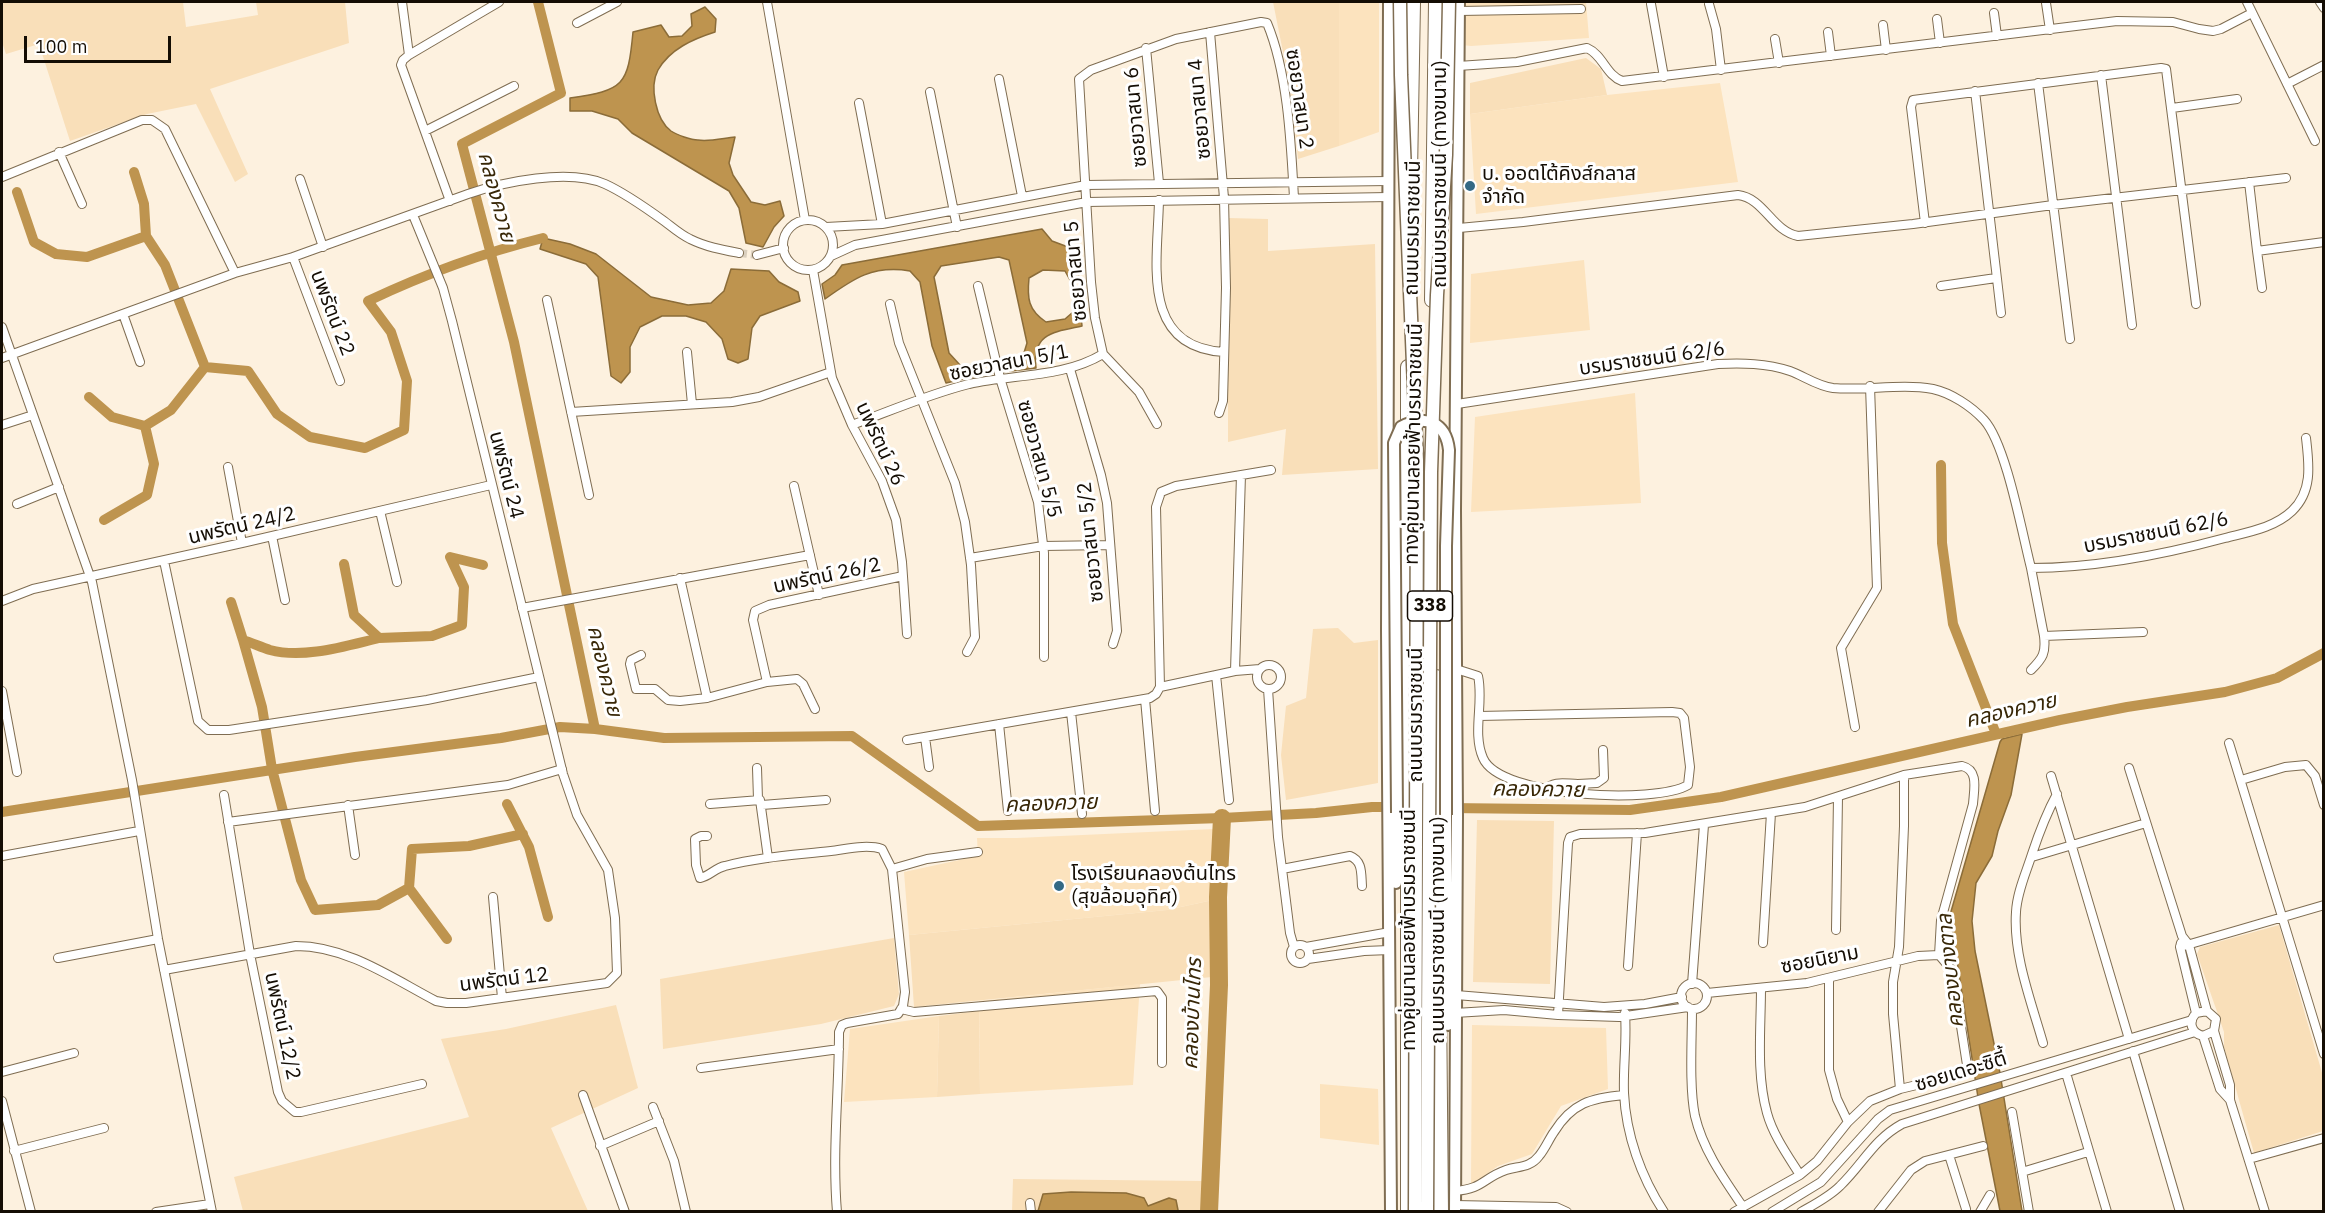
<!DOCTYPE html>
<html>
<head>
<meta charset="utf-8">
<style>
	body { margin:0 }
	#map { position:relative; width:2325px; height:1213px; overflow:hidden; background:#fdf1df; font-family:"IBM Plex Sans",sans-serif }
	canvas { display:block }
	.frame { position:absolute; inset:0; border:3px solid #140d04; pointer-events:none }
	.scale { position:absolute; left:24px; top:36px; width:147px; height:27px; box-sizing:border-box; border:3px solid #140d04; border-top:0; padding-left:8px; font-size:18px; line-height:21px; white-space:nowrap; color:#140d04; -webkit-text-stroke:4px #fff; paint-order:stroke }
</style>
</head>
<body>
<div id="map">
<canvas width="2325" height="1213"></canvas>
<div class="frame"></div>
<div class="scale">100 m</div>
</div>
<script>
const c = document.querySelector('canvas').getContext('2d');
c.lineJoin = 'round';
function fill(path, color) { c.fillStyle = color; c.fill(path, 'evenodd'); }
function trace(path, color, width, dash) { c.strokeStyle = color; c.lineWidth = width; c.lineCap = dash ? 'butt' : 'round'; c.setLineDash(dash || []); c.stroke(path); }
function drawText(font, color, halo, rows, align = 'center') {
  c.font = font + ' "IBM Plex Sans","Noto Sans Thai",sans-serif'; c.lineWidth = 6; c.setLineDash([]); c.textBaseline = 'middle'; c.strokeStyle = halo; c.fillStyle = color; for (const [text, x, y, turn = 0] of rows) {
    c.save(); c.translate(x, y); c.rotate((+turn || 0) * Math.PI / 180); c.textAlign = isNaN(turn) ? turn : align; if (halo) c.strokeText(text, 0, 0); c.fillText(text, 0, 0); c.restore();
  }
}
fill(new Path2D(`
	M 1339,2 L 1379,2 L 1379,132 L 1339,146 Z
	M 1462,2 L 1586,2 L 1589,38 L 1471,46 L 1462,45 Z
	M 1720,83 L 1738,182 L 1476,214 L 1470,114 L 1607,95 Z
	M 1584,260 L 1590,330 L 1470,343 L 1471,274 Z
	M 1635,393 L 1641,503 L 1471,512 L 1475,417 Z
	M 1214,829 L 1213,900 L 1167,910 L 909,935 L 904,872 L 978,856 L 977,838 L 1017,838 Z
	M 1140,984 L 1133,1085 L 980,1094 L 979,1001 Z
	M 939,1016 L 937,1097 L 844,1102 L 850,1029 Z
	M 1472,1025 L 1606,1028 L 1608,1089 L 1561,1106 L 1532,1154 L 1498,1166 L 1471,1185 Z
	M 1320,1084 L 1378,1089 L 1379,1145 L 1320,1138 Z`), '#fce3be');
fill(new Path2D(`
	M 2,2 L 183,2 L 186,27 L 258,15 L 256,2 L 345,2 L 349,43 L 210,89 L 248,174 L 235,182 L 196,104 L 147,114 L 70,141 L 39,44 L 6,54 L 2,42 Z
	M 1273,2 L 1339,2 L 1339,146 L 1298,159 L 1290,87 Z
	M 1586,58 L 1601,69 L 1607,95 L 1470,114 L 1470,83 Z
	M 1228,218 L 1268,219 L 1268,251 L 1375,244 L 1378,469 L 1282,475 L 1286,429 L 1228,442 Z
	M 1338,628 L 1354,643 L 1378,640 L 1378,783 L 1286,800 L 1281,755 L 1286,706 L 1306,698 L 1313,629 Z
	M 1477,820 L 1554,821 L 1550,984 L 1473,982 Z
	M 1213,900 L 1212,977 L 914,1007 L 909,935 L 1167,910 Z
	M 2279,925 L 2323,1076 L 2323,1131 L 2254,1153 L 2224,1047 L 2224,1032 L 2197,954 L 2200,947 Z
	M 894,938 L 899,994 L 894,1006 L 821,1024 L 663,1049 L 660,979 Z
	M 616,1005 L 638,1088 L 551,1128 L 588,1211 L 243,1211 L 234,1177 L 469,1117 L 441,1039 L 506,1029 Z
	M 979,1011 L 980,1094 L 937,1097 L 939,1016 Z
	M 1013,1179 L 1203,1181 L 1203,1211 L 1176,1211 L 1178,1209 L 1169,1198 L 1148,1206 L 1126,1193 L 1044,1194 L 1038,1211 L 1012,1212 Z`), '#f9dfb9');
const water = new Path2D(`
	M 705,7 L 716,19 L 715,32 C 693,39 670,49 658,70 C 649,87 656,120 671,131 C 677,135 691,140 698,140 C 709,142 724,138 735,137 L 729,163 L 733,175 L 751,202 L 765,205 L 780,201 L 784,216 L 774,227 L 763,247 L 746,243 L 739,208 L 729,191 L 632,133 L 618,119 L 592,111 L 570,111 L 570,98 C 624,90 628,86 633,32 L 661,25 L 669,37 L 682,36 L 692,26 L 691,14 Z
	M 1042,229 L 1052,241 L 1076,250 L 1079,279 L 1070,280 L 1065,271 L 1043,270 L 1029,278 C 1027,298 1028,310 1046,322 L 1065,319 L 1080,306 L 1082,326 C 1054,332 1032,333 1036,368 L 1003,372 L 1002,362 L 1023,356 L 1027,343 L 1009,260 L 999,257 L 941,266 L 934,277 L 949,353 L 960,365 L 982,365 L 985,374 L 946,383 L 932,346 L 920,282 L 910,271 C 873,265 854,278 825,299 L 822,284 L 835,275 L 842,265 Z
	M 543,238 L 570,244 L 596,254 L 651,297 L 688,305 L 711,303 L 724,291 L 731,269 L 769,271 L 779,282 L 798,292 L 800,301 L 760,316 L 752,328 L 748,359 L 738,363 L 728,359 L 722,339 L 706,322 L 686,316 L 662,316 L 640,327 L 630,347 L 630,372 L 621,383 L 611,376 L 598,277 L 586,264 L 540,249 Z
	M 2022,734 L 2011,795 L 1998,831 L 1992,856 L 1976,883 L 1972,921 L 1975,951 L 2000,1073 L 2022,1211 L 2000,1211 L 1979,1104 L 1950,915 L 2000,742 L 2002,739 Z
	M 1071,1192 L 1126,1193 L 1144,1198 L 1148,1206 L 1169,1198 L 1176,1200 L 1178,1210 L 1176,1212 L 1038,1211 L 1043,1194 Z`);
fill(water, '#be944f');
trace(water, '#8b6c38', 1.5);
trace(new Path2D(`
	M 538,2 L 561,93 L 462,144 L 514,342 L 595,729 L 664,738 L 852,736 L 978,826 L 1222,818 L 1316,813 L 1372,807 L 1397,807
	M 134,172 L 144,204 L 146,236
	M 17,192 L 34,242 L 56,254 L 87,257 L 146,236 L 165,265 L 205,367
	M 89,397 L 112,417 L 145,426 L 171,410 L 205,367 L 248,371 L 277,414 L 310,437 L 365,448 L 404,430 L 407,381 L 391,332 L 368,301 C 425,274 482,253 543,238
	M 1941,465 L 1942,543 L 1953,624 L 1996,734
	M 104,520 L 147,495 L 154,464 L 145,426
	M 344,564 L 354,615 L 379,638 L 432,636 L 462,625 L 464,587 L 450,557 L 483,565
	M 231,602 L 243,640 C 252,643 261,647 270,650 C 304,659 345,646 379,638
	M 243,640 L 262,707 L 272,769 L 301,880 L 315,910 L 378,905 L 409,888 L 412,849 L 469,846 L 523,834
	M 507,804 L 529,847 L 548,917
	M 1448,808 L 1630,810 L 1721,797 L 2060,720 L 2127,707 L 2225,692 L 2277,678 L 2324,653
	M 2,812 L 355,757 L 501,738 L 560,727 L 595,729
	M 409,888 L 447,939`), '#be944f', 10);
trace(new Path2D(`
	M 1209,1212 L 1219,985 L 1218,897 L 1222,818`), '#be944f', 18);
trace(new Path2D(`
	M 739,253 L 757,255`), '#dacfbe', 8, [8, 4]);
const street = new Path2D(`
	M 402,2 L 409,55
	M 767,2 L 805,220
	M 2247,2 L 2315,141
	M 2320,2 L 2324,8
	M 2046,3 L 2050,30
	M 1651,4 L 1664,77
	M 1709,4 L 1716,29 L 1721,70
	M 1459,11 L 1581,9
	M 1994,13 L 1997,36
	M 1937,19 L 1940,43
	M 577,23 L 617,2
	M 1883,25 L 1886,50
	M 1210,32 L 1224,198 L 1226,288 L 1223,401 L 1219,413
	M 1828,32 L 1831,56
	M 1775,39 L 1779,63
	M 1146,48 L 1159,183
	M 1458,66 L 1517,62 L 1587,48 C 1603,55 1606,75 1622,81 L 2117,21 L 2173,22 L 2199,29 L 2213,31 L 2221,29 L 2252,13
	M 2101,75 L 2132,325
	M 999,79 L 1022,196
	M 2038,83 L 2070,339
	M 2287,84 L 2324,65
	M 1975,91 L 2001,313
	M 930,92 L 957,227
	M 859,103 L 882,224
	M 2172,108 L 2237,99
	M 425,131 L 514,86
	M 59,152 L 82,204
	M 2,177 L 142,120 L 152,120 L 165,129 L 235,273
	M 300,179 L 323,247
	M 2249,182 L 2257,251 L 2324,242
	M 1159,200 C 1158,261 1139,347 1224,352
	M 450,201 L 401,65 L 403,60 L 409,55 L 499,2
	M783 245a25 25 0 1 1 50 0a25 25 0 1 1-50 0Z
	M 1925,223 L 1911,107 L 1913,100 L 2161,68 L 2166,69 L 2196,304
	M 826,227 L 882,224 L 1086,185 L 1389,181
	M 1459,228 L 1523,222 L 1738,195 C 1764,198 1772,231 1798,236 L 1913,224 L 2053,205 L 2286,178
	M 2257,251 L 2262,288
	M 757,255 L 784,248
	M 831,256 L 855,245 L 1087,202 L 1389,197
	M 293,257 L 340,381
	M 813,270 L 832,378 L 852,425 L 882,481 L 896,520 L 902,562 L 907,634
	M 978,286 L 1000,378 L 1038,502 L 1044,553 L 1044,657
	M 1941,286 L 1996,278
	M 547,300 L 589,495
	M 890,304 L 899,343 L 955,483 L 965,522 L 971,565 L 975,637 L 967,652
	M 123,314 L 140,362
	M 2,327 L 92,582 L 132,780 L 158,939 L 212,1212
	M 687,352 L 692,404
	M 2,358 L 235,273 L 293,257 L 468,194 C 503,182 569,168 605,184 C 625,193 646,208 664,221 C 672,227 681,235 690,239 C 706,247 723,250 739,253
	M 1070,369 L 1101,475 L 1107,503 L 1117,631 L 1113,644
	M 1457,404 L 1718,364 C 1742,363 1766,363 1790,371 C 1804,376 1817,386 1833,388 C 1866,391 1900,383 1933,389 C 1951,393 1971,406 1984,420 C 2006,444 2022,533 2031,568 C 2096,568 2162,555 2225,538 C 2248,532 2274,528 2292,511 C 2313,491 2309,464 2306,438
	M 571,412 L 732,402 L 759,397 L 831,372
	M 1157,424 L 1139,392 L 1103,354 L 1095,318 L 1091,282 L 1079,79 L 1091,70 L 1176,39 L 1261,22 L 1267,23 C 1288,73 1291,144 1294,198
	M 2,425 L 33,415
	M 852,425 C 890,411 929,394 969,384 C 1014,374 1063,378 1103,354
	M 228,467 L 242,543
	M 794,486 L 819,595
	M 17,504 L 59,487
	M 380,511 L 397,582
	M 272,536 L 285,600
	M 970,558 L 1043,546 L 1110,545
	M 164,561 L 198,721 L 208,730 L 229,730 L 427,700 L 539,677
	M 2031,568 L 2044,636 L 2143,632
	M 680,578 L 707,698
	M 2,601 L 33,589 L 242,543 L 491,485
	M 522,608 L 810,555
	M 641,655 L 631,660 L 630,664 L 636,689 L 655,689 L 668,700 L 680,701 L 707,698 L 767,682
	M1257 677a12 12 0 1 1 24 0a12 12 0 1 1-24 0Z
	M 1456,669 L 1478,676 C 1484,702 1472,733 1483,758 C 1500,798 1657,804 1688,785 L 1690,767 L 1684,718 L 1680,713 L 1672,712 L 1479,716
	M 2031,670 C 2043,658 2046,653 2044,636
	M 1235,671 L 1241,475
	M 1216,675 L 1229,800
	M 1160,687 L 1156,507 L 1161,492 L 1176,486 L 1271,470
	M 1268,689 L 1278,837 L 1290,933 L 1294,947
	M 2,691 L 17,772
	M 1145,699 L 1155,811
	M 815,709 L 803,684 L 797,679 L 767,682 L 753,620 L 755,611 L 769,605 L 903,576
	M 1071,712 L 1082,814
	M 999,724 L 1008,811
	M 1855,727 L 1841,648 L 1877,588 L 1870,386
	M 925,737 L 929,767
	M 907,740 L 1150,698 L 1156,694 L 1160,687 L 1235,671 L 1260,669
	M 2229,743 L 2324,1054
	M 757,768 L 758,799
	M 2129,768 L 2182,936 L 2189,945 L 2207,1011 L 2216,1019 L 2214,1031 L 2203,1036 C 2191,1033 2188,1022 2196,1013 L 2207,1011
	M 2051,776 L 2129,1039
	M 2241,780 L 2285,767 L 2306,765 L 2315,776 L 2324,805
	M 1545,790 C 1554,780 1566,784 1578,784
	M 1574,793 L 1578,784 L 1597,783 L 1604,778 L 1603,750
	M 224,795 L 250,954 L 278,1092 L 282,1101 L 295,1112 L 301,1112 L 422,1084
	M 710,804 L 760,800 L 768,858
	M 348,805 L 355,855
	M 762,805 L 826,800
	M 228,822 L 508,785 L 562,769
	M 707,836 L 701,836 L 695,839 L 696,865 L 700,878 C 710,876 715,868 725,866 C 759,857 796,855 831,851 C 847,849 867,844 882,849 L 892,869
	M 2,856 L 139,831
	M 2032,857 L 2146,823
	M 1282,869 L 1350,856 C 1363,861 1361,874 1362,886
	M 493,897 L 502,998
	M 1836,930 L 1838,797
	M 1763,943 L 1771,813
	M 2181,943 L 2180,947 L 2196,1013
	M1291 954a9 9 0 1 1 18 0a9 9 0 1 1-18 0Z
	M 1306,947 L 1390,932
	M 2180,947 L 2324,905
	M 58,958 L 158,939
	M 1308,959 L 1364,951 L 1390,950
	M 1628,966 L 1637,833
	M 164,970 L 296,946 C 347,946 392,978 436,1001 L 447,1003 L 466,1003 L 607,983 L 617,973 L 615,918 L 608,870 L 577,815 L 563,774 L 452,321 L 443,288 L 413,215
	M1681 996a13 13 0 1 1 26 0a13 13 0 1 1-26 0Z
	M 1692,984 L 1704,825
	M 1707,993 L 1807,983 L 1918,956 L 1939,955
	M 1456,995 L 1604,1007 L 1645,1004 L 1682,997
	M 901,1009 L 914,1012 L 1157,991 L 1162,998 L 1162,1063
	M 1692,1009 C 1692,1040 1689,1087 1695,1116 C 1703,1150 1724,1179 1743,1207
	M 1455,1013 L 1504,1010 L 1558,1015 L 1619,1017 L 1688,1007
	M 1625,1013 C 1627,1040 1623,1067 1624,1093 C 1626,1135 1641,1177 1664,1212
	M 1558,1015 L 1568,843 L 1570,837 L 1580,834 L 1645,833 L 1805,807 L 1904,775 L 1962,766 C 1979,770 1974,789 1973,804 L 1941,920 L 1939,955 L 1951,969 L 1953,975 L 1967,1065 L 1962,1072 L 1954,1076 L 1900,1089
	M 2214,1031 L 2230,1085 L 2230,1100 L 2265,1212
	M 2203,1036 L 2220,1089 L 2230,1100
	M 2043,1043 C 2031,1001 2013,955 2016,912 C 2017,892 2026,873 2032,854 C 2039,833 2046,814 2057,794
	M 2133,1051 L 2180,1212
	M 701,1068 L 839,1049
	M 2,1072 L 74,1053
	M 2066,1073 L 2107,1212
	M 583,1095 L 625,1212
	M 2,1101 L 31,1212
	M 653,1107 L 674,1161 L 686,1212
	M 2012,1112 L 2029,1212
	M 1848,1122 L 1870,1101 L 1900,1089 L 1893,1014 L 1893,982 L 1899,947 L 1904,826 L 1904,775
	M 600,1146 L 659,1121
	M 14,1151 L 104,1128
	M 1949,1155 L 1966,1209
	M 2249,1159 L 2324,1138
	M 2022,1172 L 2088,1152
	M 1800,1175 L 1817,1161 L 1848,1122 L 1837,1099 L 1829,1070 L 1829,978
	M 1455,1191 C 1483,1189 1483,1178 1506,1170 C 1518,1166 1530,1168 1539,1156 C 1545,1149 1549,1139 1554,1132 C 1572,1103 1591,1098 1624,1095
	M 1030,1203 L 1031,1212
	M 1455,1205 L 1556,1207 L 1567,1212
	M 156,1212 L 210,1204
	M 837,1212 C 832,1152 839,1092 839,1032 L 842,1025 L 847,1023 L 898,1014 L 903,1006 L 905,992 L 892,869 L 927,859 L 978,852
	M 1734,1212 L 1800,1175 C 1788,1156 1773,1135 1767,1113 C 1756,1073 1761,1029 1761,988
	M 1772,1212 L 1821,1182 L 1878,1119 L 1890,1110 L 2192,1020
	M 1801,1212 C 1815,1204 1829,1197 1840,1186 C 1863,1164 1873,1140 1902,1124 L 2195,1032
	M 1878,1212 L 1911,1170 L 1925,1161 L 1983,1146
	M 1980,1212 L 1990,1195`);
const secondary = new Path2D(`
	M 1389,2 L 1387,630 L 1391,1212
	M 1446,815 L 1448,1025
	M 1396,883 L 1397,813
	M 1455,1212 L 1457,815 L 1455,510 L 1459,2`);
const highway = new Path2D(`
	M 1410,173 L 1413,2
	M 1432,300 L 1436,2
	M 1408,367 L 1408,1212
	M 1436,677 L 1441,1212`);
trace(street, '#7f6d52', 10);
trace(secondary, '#7f6d52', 14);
trace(highway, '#7f6d52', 16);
trace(street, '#fff', 8);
trace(secondary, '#fff', 10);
trace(highway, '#fff', 14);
const secondaryBridge = new Path2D(`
	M 1397,813 L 1394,443 L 1401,427 C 1425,414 1446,422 1449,450 L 1446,546 L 1446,815`);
const primaryBridge = new Path2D(`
	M 1400,2 L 1401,75 L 1417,461 L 1415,1212
	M 1427,1212 L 1431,472 L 1437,295 L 1446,155 L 1449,2`);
trace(secondaryBridge, '#7f6d52', 14, []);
trace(primaryBridge, '#7f6d52', 15, []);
trace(secondaryBridge, '#fff', 10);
trace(primaryBridge, '#fff', 12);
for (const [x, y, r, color] of [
	[1470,186,6,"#346985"],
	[1059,886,6,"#346985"]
]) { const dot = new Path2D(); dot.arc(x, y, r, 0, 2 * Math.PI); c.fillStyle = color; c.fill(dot); trace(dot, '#fff', 2); }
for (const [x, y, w] of [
	[1430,606,45]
]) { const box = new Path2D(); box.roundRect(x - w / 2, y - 15, w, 30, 4.5); c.fillStyle = '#fff'; c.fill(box); trace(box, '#140d04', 1.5); }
drawText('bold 18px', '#140d04', null, [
	["338",1430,606]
]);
drawText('20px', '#140d04', '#fff', [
	["ซอยวาสนา 2",1299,99,82],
	["ซอยวาสนา 4",1200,109,-95],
	["ซอยวาสนา 6",1136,117,-95],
	["ถนนบรมราชชนนี (ทางขนาน)",1440,174,-90],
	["ถนนบรมราชชนนี",1413,228,-89],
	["ซอยวาสนา 5",1076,271,-95],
	["นพรัตน์ 22",332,313,69],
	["บรมราชชนนี 62/6",1652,359,-8],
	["ซอยวาสนา 5/1",1009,363,-11],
	["นพรัตน์ 26",880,444,65],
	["ทางคู่ขนานลอยฟ้าบรมราชชนนี",1414,444,-89],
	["ซอยวาสนา 5/5",1039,459,75],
	["นพรัตน์ 24",506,475,76],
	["นพรัตน์ 24/2",242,526,-13],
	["บรมราชชนนี 62/6",2156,533,-11],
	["ซอยวาสนา 5/2",1091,542,-96],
	["นพรัตน์ 26/2",827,576,-12],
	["ถนนบรมราชชนนี",1416,715,-90],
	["ทางคู่ขนานลอยฟ้าบรมราชชนนี",1409,930,-90],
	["ถนนบรมราชชนนี (ทางขนาน)",1438,930,-90],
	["ซอยนิยาม",1820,960,-11],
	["นพรัตน์ 12",504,980,-7],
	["นพรัตน์ 12/2",282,1026,78],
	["ซอยเดอะซิตี้",1961,1072,-17]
]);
drawText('20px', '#140d04', '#fff', [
	["บ. ออตโต้คิงส์กลาส",1482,174],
	["จำกัด",1482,197],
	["โรงเรียนคลองต้นไทร",1071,874],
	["(สุขล้อมอุทิศ)",1071,897]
], 'left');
drawText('italic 21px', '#382707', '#fff', [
	["คลองควาย",496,197,75],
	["คลองควาย",604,671,77],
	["คลองควาย",2011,711,-13],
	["คลองควาย",1538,790,1],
	["คลองควาย",1051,804,-2],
	["คลองบางตาล",1951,971,-96],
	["คลองบ้านไทร",1193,1014,-88]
]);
</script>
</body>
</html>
